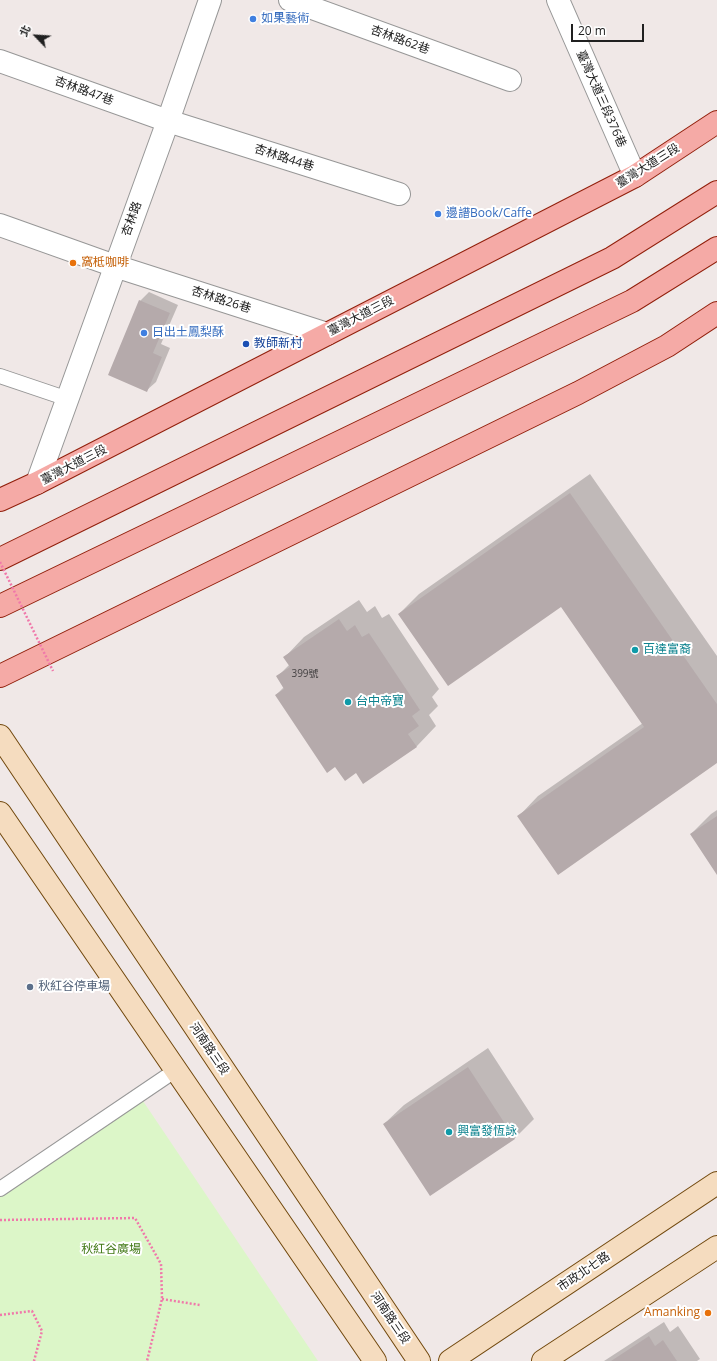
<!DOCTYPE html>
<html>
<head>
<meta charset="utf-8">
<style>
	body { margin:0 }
	#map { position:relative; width:717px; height:1361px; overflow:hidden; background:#f0e8e7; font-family:"Open Sans","Noto Sans TC",sans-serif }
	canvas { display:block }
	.north { position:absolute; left:16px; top:16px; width:40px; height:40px; -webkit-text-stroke:3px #fff; paint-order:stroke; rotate:295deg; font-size:11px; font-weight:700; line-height:16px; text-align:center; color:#202020 }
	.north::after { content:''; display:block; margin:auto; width:14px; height:18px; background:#202020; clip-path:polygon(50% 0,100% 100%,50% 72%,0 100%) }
	.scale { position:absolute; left:571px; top:24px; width:73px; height:18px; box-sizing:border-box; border:2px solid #202020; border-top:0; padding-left:5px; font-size:12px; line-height:14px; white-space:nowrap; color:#202020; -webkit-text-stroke:3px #fff; paint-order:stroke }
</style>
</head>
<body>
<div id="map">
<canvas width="717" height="1361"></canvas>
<div class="north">北</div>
<div class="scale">20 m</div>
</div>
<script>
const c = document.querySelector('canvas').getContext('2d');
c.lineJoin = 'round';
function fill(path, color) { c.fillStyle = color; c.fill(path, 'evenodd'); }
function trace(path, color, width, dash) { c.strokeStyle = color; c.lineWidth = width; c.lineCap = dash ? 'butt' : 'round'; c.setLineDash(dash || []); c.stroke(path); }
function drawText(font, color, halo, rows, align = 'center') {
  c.font = font + ' "Open Sans","Noto Sans TC",sans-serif'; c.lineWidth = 4; c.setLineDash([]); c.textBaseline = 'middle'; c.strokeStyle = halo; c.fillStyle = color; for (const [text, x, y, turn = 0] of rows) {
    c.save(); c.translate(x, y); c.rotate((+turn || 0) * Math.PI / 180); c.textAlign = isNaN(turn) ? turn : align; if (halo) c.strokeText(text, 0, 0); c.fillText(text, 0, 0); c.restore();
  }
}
fill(new Path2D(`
	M 143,1101 L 318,1361 L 0,1361 L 0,1189 Z`), '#dcf6c8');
fill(new Path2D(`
	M 149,292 L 178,305 L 161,344 L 170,348 L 156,382 L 147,390 L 140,301 Z
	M 590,474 L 717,656 L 717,762 L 519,816 L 538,796 L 643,723 L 562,606 L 399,614 L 419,594 Z
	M 359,600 L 367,612 L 375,606 L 382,618 L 389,614 L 439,689 L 432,697 L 438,706 L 429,715 L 436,726 L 417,746 L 363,782 L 356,772 L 336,766 L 276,695 L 284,687 L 277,677 L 290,664 L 285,657 L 304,637 Z
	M 717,810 L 717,873 L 691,834 L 711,814 Z
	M 488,1048 L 534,1119 L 514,1139 L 384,1124 L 404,1105 Z
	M 664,1322 L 670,1332 L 678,1326 L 700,1359 L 697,1361 L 604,1361 Z`), '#0003');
fill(new Path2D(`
	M 139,300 L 170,313 L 153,353 L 162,357 L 147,392 L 108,375 Z
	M 570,493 L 717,704 L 717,763 L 558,875 L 517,816 L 644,727 L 561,607 L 448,686 L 398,614 Z
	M 339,619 L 347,631 L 355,625 L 362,637 L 369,633 L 420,710 L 412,716 L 419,726 L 408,734 L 417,747 L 363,784 L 356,773 L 345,781 L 335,767 L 327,773 L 275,695 L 284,689 L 276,676 L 290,667 L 283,657 Z
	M 717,816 L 717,875 L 690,834 Z
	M 468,1067 L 515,1139 L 430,1196 L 383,1124 Z
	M 649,1336 L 655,1346 L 663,1340 L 677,1361 L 611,1361 Z`), '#b5aaab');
const lane = new Path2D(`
	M 0,376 L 68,399
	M 0,1189 L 176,1070`);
const street = new Path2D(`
	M 290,0 L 510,80
	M 558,0 L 635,176
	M 0,61 L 168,121 L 399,194
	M 0,225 L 115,266 L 327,334
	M 37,483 L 168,121 L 210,0`);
const secondary = new Path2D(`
	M 0,736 L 419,1361
	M 0,813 L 375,1361
	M 450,1361 L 717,1183
	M 543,1361 L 717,1247`);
const primary = new Path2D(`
	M 0,500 L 37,483 L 635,176 L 717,122
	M 0,559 L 612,258 L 717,192
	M 0,606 L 632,301 L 717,248
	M 0,676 L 578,393 L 667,346 L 717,313`);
trace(lane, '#979797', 16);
trace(street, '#979797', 24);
trace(secondary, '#71480d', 24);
trace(primary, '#911f0b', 24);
trace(new Path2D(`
	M 0,1220 L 135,1218 L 161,1264 L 162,1299 L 147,1361
	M 162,1299 L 200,1305
	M 0,1315 L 32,1311 L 42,1331 L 34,1361`), '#f078aa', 2.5, [2, 2]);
trace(lane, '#fff', 14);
trace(street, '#fff', 22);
trace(secondary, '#f5dcbf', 22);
trace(primary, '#f5aaa6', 22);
trace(new Path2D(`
	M 0,562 L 53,671`), '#f078aa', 2.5, [2, 2]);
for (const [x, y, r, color] of [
	[253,19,4,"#3f7fe0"],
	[438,214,4,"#3f7fe0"],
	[73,263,4,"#e8710a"],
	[144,333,4,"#3f7fe0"],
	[246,344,4,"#1a4fb4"],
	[635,650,4,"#0f9aa8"],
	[348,702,4,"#0f9aa8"],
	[30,987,4,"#5c6f8a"],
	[449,1132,4,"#0f9aa8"],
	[708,1313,4,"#e8710a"]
]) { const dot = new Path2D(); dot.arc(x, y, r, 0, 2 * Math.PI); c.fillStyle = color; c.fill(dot); trace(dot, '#fff', 1.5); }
drawText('10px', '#454243', null, [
	["399號",305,674]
]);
drawText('12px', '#366cbe', '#fff', [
	["如果藝術",261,19],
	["邊譜Book/Caffe",446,214],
	["日出土鳳梨酥",152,333]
], 'left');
drawText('12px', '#202020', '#fff', [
	["杏林路62巷",400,40,20],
	["杏林路47巷",84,91,20],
	["臺灣大道三段376巷",601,99,66],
	["杏林路44巷",284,158,18],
	["臺灣大道三段",648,166,-32],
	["杏林路",132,219,-70],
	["杏林路26巷",221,300,18],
	["臺灣大道三段",361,316,-27],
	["臺灣大道三段",74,465,-27],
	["河南路三段",209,1049,56],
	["市政北七路",584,1272,-34],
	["河南路三段",390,1318,56]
]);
drawText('12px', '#c56008', '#fff', [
	["窩柢咖啡",81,263],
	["Amanking",700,1313,"right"]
], 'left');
drawText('12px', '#164399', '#fff', [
	["教師新村",254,344]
], 'left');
drawText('12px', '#0d838f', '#fff', [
	["百達富裔",643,650],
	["台中帝寶",356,702],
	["興富發恆詠",457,1132]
], 'left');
drawText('12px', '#4e5e75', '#fff', [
	["秋紅谷停車場",38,987]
], 'left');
drawText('12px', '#407814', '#fff', [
	["秋紅谷廣場",111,1250]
]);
</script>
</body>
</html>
